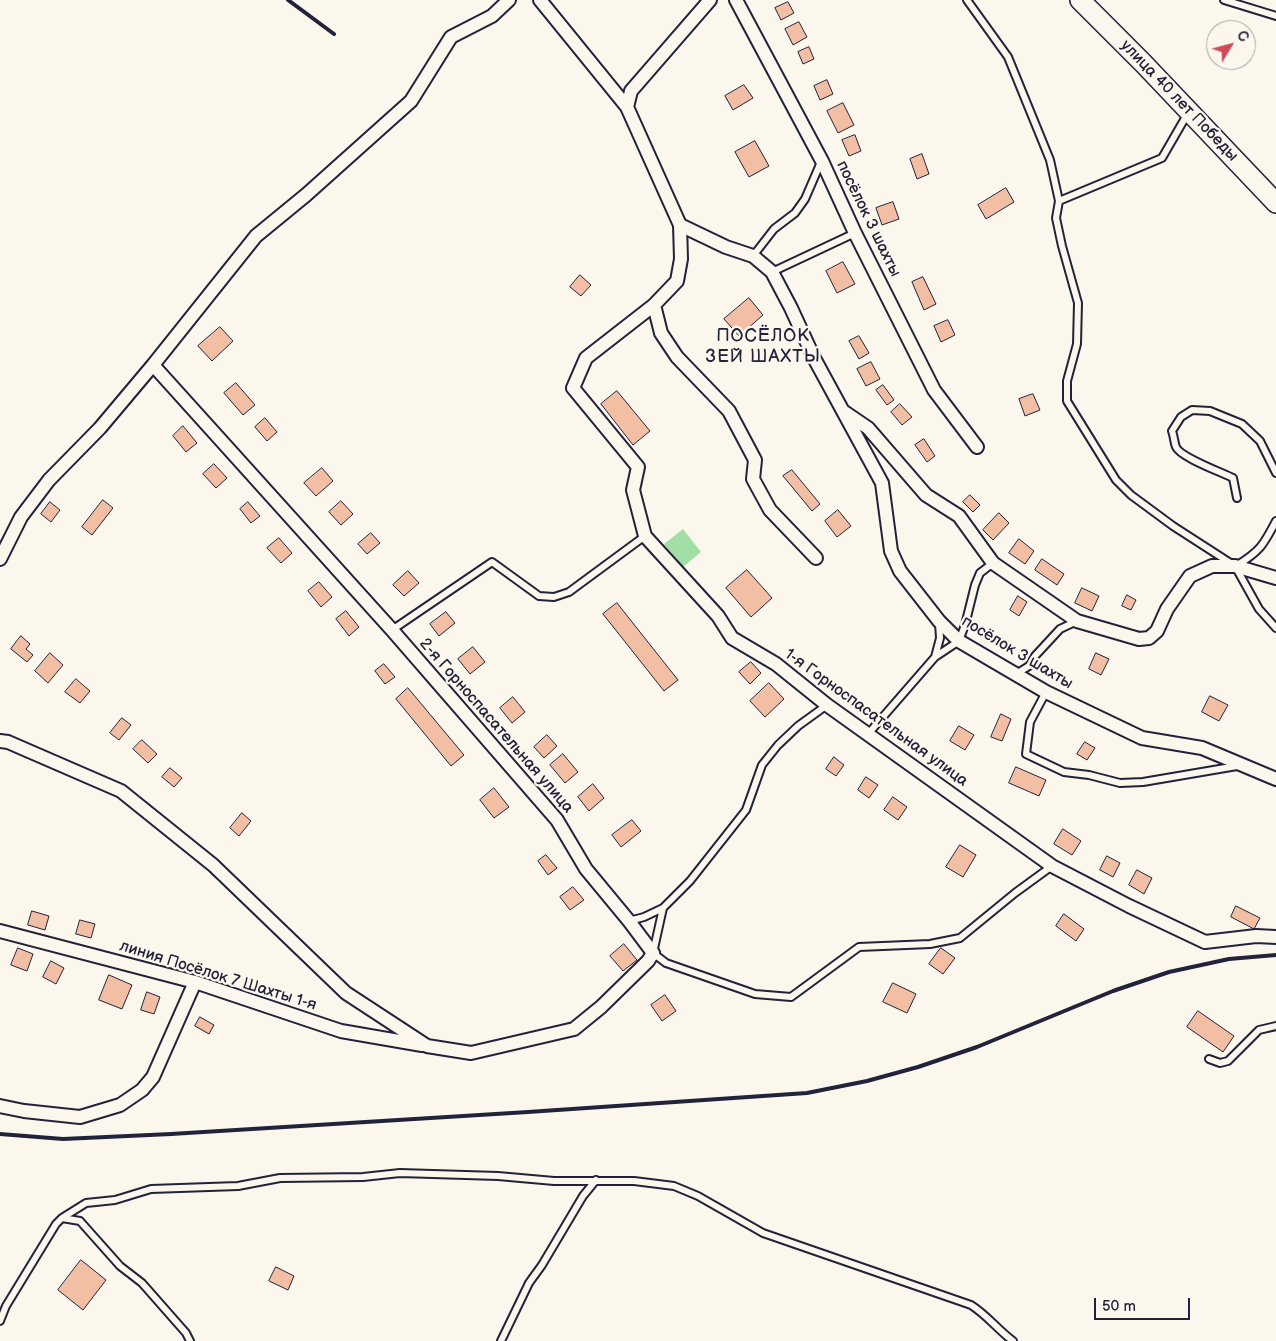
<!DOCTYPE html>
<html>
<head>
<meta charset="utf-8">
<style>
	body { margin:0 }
	#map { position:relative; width:1276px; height:1341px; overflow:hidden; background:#fbf7ec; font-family:"Balsamiq Sans",sans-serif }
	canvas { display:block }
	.north { position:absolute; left:1206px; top:20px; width:50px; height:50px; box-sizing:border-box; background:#fbf7ec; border:1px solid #a4a2a5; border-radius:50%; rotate:53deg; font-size:14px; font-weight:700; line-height:20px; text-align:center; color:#22223b }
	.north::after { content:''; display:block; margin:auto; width:18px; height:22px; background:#d1495b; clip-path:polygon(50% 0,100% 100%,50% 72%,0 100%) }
	.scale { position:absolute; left:1094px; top:1298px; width:96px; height:22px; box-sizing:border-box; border:2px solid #22223b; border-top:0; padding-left:6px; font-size:15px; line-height:18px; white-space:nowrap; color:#22223b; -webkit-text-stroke:4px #fbf7ec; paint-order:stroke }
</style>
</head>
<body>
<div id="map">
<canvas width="1276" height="1341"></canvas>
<div class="north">С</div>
<div class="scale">50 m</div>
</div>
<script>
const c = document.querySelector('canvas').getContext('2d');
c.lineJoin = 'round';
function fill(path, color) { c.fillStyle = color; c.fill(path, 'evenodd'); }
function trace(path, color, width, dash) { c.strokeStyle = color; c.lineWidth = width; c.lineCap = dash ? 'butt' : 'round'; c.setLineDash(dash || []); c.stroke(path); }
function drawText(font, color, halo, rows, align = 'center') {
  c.font = font + ' "Balsamiq Sans",sans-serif'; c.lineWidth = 4.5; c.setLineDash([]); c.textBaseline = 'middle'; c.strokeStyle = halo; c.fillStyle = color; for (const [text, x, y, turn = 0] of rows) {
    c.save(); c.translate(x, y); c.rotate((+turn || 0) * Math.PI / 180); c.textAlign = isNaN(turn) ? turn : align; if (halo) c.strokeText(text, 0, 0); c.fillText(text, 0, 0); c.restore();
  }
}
fill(new Path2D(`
	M 683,529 L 701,552 L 683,567 L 664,544 Z`), '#a1dfa7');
const building = new Path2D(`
	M 788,2 L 794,13 L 781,20 L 775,8 Z
	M 799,22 L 807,37 L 793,45 L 785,29 Z
	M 809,47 L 814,59 L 803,64 L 798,52 Z
	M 827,80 L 833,94 L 820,100 L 814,86 Z
	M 744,85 L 753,98 L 733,110 L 725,96 Z
	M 843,103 L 854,125 L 838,133 L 827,111 Z
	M 855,135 L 861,151 L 849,156 L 842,140 Z
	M 755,141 L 769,166 L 749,177 L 735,152 Z
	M 922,154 L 929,174 L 917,179 L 910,159 Z
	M 1006,188 L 1014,202 L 986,219 L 978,205 Z
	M 893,202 L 899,219 L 882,225 L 876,208 Z
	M 843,262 L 855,284 L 837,293 L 826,271 Z
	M 580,275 L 591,285 L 581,296 L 570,287 Z
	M 923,277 L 936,304 L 924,310 L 912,282 Z
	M 749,298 L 763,315 L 739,336 L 724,319 Z
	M 948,320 L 955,335 L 941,342 L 934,326 Z
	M 220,327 L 233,341 L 212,361 L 198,346 Z
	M 859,336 L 869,353 L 859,359 L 849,341 Z
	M 871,362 L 880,379 L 866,386 L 857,369 Z
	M 236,383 L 255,405 L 243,415 L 224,393 Z
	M 883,385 L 894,400 L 887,405 L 876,390 Z
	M 617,391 L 650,431 L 633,445 L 601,404 Z
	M 1033,394 L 1040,410 L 1025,416 L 1019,399 Z
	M 900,404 L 912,417 L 902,425 L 891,412 Z
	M 265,418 L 277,432 L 267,441 L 255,427 Z
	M 183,426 L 197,443 L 186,452 L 173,436 Z
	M 924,439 L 935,456 L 927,462 L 915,445 Z
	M 214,464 L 227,478 L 216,488 L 203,474 Z
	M 322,468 L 333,481 L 316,496 L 304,483 Z
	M 792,470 L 820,504 L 812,511 L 783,476 Z
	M 970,495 L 980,505 L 973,512 L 963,502 Z
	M 103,500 L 113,508 L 92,535 L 82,527 Z
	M 341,501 L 353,514 L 341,525 L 329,512 Z
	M 50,502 L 60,510 L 51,522 L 41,514 Z
	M 248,502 L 260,516 L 251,523 L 240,509 Z
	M 838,510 L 851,526 L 837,537 L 825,521 Z
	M 999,513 L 1009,523 L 993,540 L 983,530 Z
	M 371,533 L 380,543 L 367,554 L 358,544 Z
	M 279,538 L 292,553 L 281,563 L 267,548 Z
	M 1019,539 L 1034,551 L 1025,564 L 1009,553 Z
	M 1042,559 L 1064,574 L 1057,585 L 1035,570 Z
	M 747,570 L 772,598 L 751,617 L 726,588 Z
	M 408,571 L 419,583 L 404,596 L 393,585 Z
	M 319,582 L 332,597 L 321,607 L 308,591 Z
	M 1082,588 L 1099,596 L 1092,611 L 1075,603 Z
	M 1127,595 L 1136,600 L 1131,610 L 1122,606 Z
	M 1018,596 L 1027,602 L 1019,616 L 1010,610 Z
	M 617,603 L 678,680 L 664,691 L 603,614 Z
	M 346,611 L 359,627 L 349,636 L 336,619 Z
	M 446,612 L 455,623 L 439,636 L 430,624 Z
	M 21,636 L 30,644 L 26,649 L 33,655 L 27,662 L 11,649 Z
	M 473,647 L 485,662 L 470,674 L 458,659 Z
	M 50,653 L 63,665 L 48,683 L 35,671 Z
	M 1096,653 L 1109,659 L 1101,675 L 1089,669 Z
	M 751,662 L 761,673 L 750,684 L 739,672 Z
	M 384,664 L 395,677 L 385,684 L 375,671 Z
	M 76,679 L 90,691 L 80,703 L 65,692 Z
	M 769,683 L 784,699 L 765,717 L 750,701 Z
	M 408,688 L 464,755 L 451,766 L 396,699 Z
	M 1210,696 L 1228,705 L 1219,721 L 1202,712 Z
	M 513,697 L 525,712 L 512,723 L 500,708 Z
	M 1001,714 L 1011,719 L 1002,741 L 991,737 Z
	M 122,718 L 131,725 L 119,740 L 110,733 Z
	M 959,726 L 974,735 L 965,750 L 950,741 Z
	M 547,735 L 557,746 L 544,758 L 534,747 Z
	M 142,740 L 157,754 L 148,763 L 133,749 Z
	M 1085,742 L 1095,748 L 1087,760 L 1077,754 Z
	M 563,754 L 578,772 L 565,783 L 550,765 Z
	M 834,757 L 844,765 L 836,776 L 826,769 Z
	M 1016,767 L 1046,780 L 1039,796 L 1009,783 Z
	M 170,768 L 182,778 L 174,787 L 162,777 Z
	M 866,777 L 878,785 L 869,798 L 858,790 Z
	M 593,784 L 604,798 L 589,811 L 578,797 Z
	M 494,788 L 509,807 L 494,818 L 480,800 Z
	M 893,797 L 907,807 L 898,820 L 884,810 Z
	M 242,813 L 251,821 L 239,836 L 230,828 Z
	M 632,820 L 641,831 L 621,847 L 612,835 Z
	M 1063,829 L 1081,841 L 1072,855 L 1054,844 Z
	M 960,845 L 976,855 L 963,877 L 946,867 Z
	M 546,855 L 557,868 L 548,875 L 538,861 Z
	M 1107,856 L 1120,863 L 1113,877 L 1100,870 Z
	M 1137,870 L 1152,878 L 1144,894 L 1129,885 Z
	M 573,887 L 584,900 L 570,910 L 560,897 Z
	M 1236,906 L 1260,918 L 1254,929 L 1231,917 Z
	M 32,911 L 49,916 L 45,930 L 28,925 Z
	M 1064,914 L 1084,929 L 1076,941 L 1056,926 Z
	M 80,920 L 95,924 L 91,938 L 76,934 Z
	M 624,944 L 637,960 L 623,971 L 610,956 Z
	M 18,948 L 33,954 L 27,971 L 11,965 Z
	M 941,948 L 955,958 L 943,974 L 929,964 Z
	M 51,961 L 64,968 L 56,984 L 43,977 Z
	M 109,975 L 132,985 L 122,1009 L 99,1000 Z
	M 893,983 L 916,994 L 907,1013 L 883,1002 Z
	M 147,992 L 160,997 L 154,1014 L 141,1010 Z
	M 665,995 L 676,1011 L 662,1021 L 651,1005 Z
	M 1198,1011 L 1234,1036 L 1223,1052 L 1187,1027 Z
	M 200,1017 L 214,1025 L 209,1034 L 195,1026 Z
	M 81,1260 L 106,1280 L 83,1310 L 58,1290 Z
	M 276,1267 L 294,1276 L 288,1290 L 269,1281 Z`);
fill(building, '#f2bfa4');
trace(building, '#22223b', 1);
const service = new Path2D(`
	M 967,0 L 1008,57 L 1050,160 L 1059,201 L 1056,218 L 1062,246 L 1078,303 L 1077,344 L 1067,381 L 1067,401 L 1116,480 L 1131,495 L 1173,526 L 1235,566 L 1259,609 L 1276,628
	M 1224,0 L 1276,16
	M 1059,201 L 1162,158 L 1188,113
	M 753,256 L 774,229 L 795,213 L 805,199 L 821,162
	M 772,272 L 855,233
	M 1237,498 L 1233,478 C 1221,472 1180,457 1176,447 C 1174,442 1174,436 1172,431 L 1181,417 L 1192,410 L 1210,411 L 1242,424 L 1260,441 L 1276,473
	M 1236,566 C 1260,551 1263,546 1276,521
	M 392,630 L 492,562 L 539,596 L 554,597 L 569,592 L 645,536
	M 935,657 L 959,641 L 965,625 L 975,585 L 980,573 L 993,563
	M 1016,674 L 1029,666 L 1035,656 L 1060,629 L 1077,621
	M 1046,692 L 1030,722 L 1026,754 L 1064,772 L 1089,775 L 1120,783 L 1143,782 L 1237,766
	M 827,705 L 798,726 L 778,745 L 762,765 L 746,810 L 690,881 L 663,908 L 653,953 L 666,963 L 755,994 L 791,997 L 859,947 L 930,944 L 960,938 L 1015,893 L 1052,866
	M 868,734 L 935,657 L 940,638 L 939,623
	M 629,921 L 644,917 L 663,908
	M 1209,1059 L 1220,1063 L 1228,1061 L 1259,1030 L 1276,1026
	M 62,1218 L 86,1203 L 115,1200 L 151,1189 L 238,1186 L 280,1178 L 363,1177 L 400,1173 L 498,1176 L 554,1181 L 634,1181 L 674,1186 L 698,1196 L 763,1233 L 971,1305 C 987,1315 998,1330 1013,1341
	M 0,1321 L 6,1306 L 56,1224 L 62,1218 L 80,1221 L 120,1266 L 142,1283 L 186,1333 L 190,1341
	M 501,1341 L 529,1283 L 542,1265 L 583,1196 L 596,1180`);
const minor = new Path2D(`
	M 540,0 L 627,107 L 680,225 L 681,259 L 677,281 L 654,305 L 586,358 L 573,388 L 638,467 L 633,490 L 645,536 L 718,616 L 732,638 L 776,664 L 827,705 L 1052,866 L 1129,906 L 1205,942 L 1256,936 L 1276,937
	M 736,0 L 822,161 L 855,233 L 934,390 L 977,447
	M 627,107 L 631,91 L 710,0
	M 680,225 L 726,247 L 753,256 L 772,272 L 791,308 L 814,358 L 882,483 L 891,551 L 900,571 L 939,621 L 959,641 L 1046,692 L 1142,738 L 1202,748 L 1276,779
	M 654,305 L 661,333 L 677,357 L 729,411 L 755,460 L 753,479 L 770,510 L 816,558
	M 843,411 L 868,428 L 926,495 L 959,516 L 993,563 L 1077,621 L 1139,639 L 1149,638 L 1157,631 L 1167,609 L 1190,576 L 1212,566 L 1235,566 L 1276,578
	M 0,559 L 21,517 L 49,480 L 100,428 L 153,365 L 256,236 L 306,195 L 411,101 L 451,37 L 492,16 L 509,0
	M 0,741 L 8,742 L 121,791 L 213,865 L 346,993 L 427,1046 L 471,1053 L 574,1029 L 601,1007 L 648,961 L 653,953 L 629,921 L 586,869 L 557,820 L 392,630 L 153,365
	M 0,931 L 195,982 L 341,1031 L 422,1045
	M 0,1106 L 24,1111 L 80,1117 L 120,1105 L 142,1090 L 153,1077 L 195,982`);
const secondary = new Path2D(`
	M 1080,0 L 1143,63 L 1276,203`);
trace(service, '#22223b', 10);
trace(minor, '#22223b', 16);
trace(secondary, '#22223b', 22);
trace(service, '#fbf7ec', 6);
trace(minor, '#fbf7ec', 12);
trace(secondary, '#fbf7ec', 19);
trace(new Path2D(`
	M 288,0 L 334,34
	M 0,1134 L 63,1139 L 171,1134 L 528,1112 L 807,1093 L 867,1081 L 918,1067 L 977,1047 L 1113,991 L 1169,972 L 1229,959 L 1276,955`), '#22223b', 4);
drawText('16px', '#22223b', '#fbf7ec', [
	["улица 40 лет Победы",1179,101,46],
	["посёлок 3 шахты",868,219,64],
	["посёлок 3 шахты",1017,653,31],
	["1-я Горноспасательная улица",876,718,36],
	["2-я Горноспасательная улица",496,726,49],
	["линия Посёлок 7 Шахты 1-я",218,976,17]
]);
c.letterSpacing = '1px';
drawText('18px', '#22223b', '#fbf7ec', [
	["ПОСЁЛОК",763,336],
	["3ЕЙ ШАХТЫ",763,357]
]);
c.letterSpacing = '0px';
</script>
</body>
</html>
